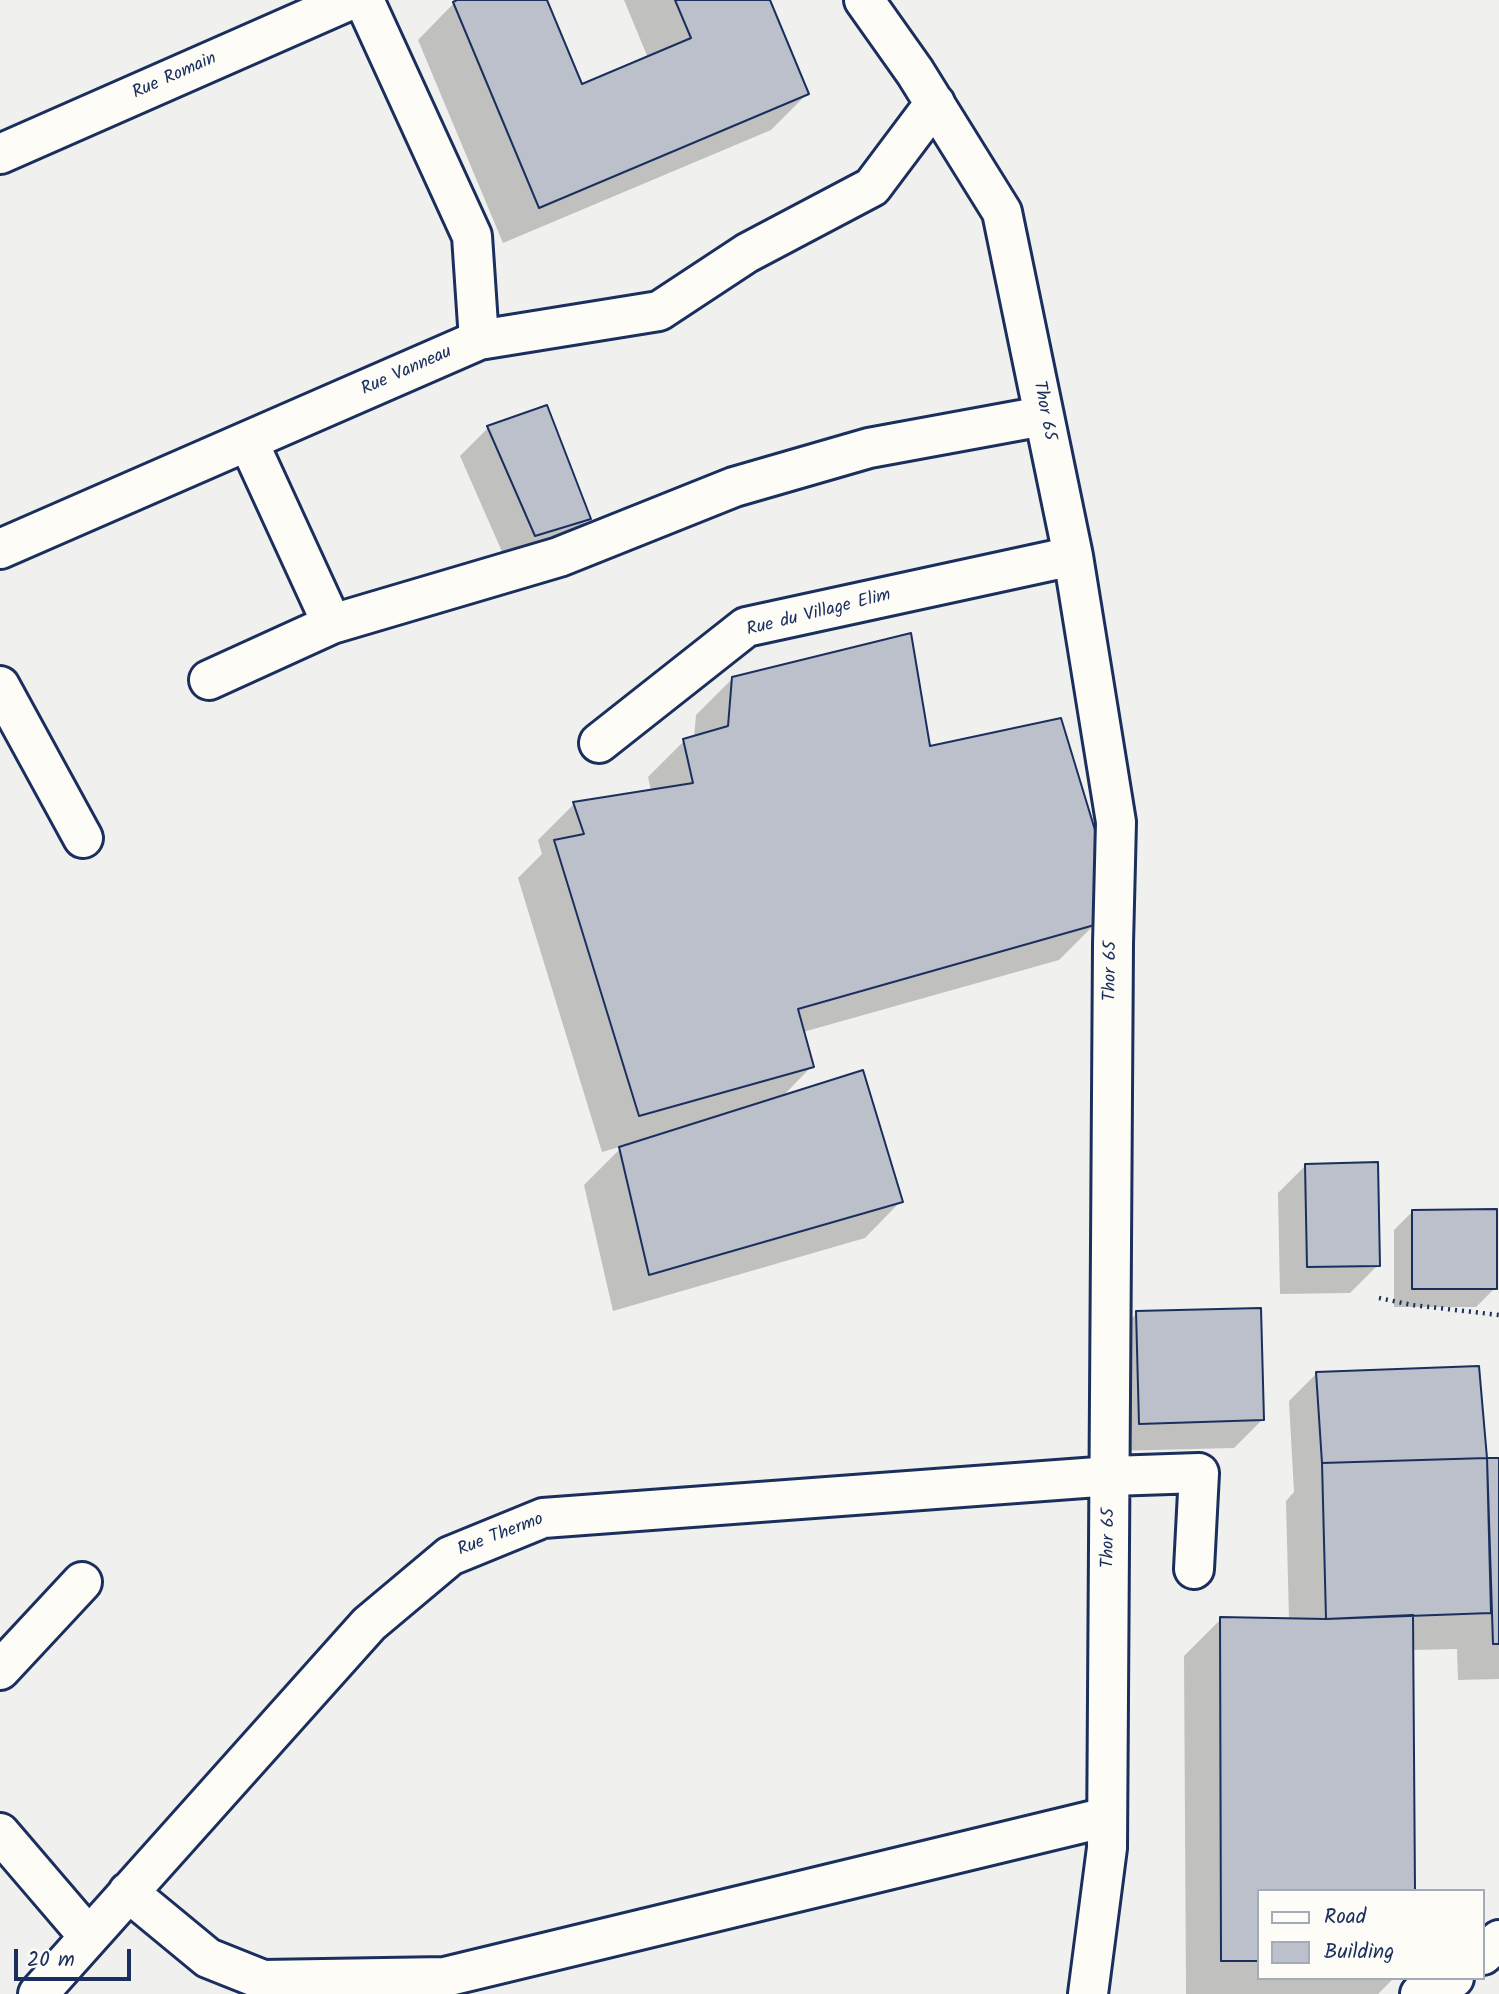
<!DOCTYPE html>
<html>
<head>
<meta charset="utf-8">
<style>
	body { margin:0 }
	#map { position:relative; width:1499px; height:1994px; overflow:hidden; background:#f0f0ee; font-family:Kalam,sans-serif }
	canvas { display:block }
	.legend { position:absolute; left:1257px; top:1889px; width:228px; height:91px; box-sizing:border-box; background:#fdfcf7; border:2px solid #a3aaba; margin:0; padding:9px 12px; list-style:none; font-size:21px; color:#1b2f5e }
	.legend li { display:flex; align-items:center; gap:14px; height:35px }
	.legend b { width:35px; border:2px solid #a3aaba }
	.scale { position:absolute; left:14px; top:1949px; width:117px; height:32px; box-sizing:border-box; border:4px solid #1b2f5e; border-top:0; padding-left:9px; font-size:21px; line-height:24px; white-space:nowrap; color:#1b2f5e; -webkit-text-stroke:5px #fdfcf7; paint-order:stroke }
</style>
</head>
<body>
<div id="map">
<canvas width="1499" height="1994"></canvas>
<ul class="legend">
<li><b style="height:9px;background:#fdfcf7"></b>Road</li>
<li><b style="height:19px;background:#bbc0ca"></b>Building</li>
</ul>
<div class="scale">20 m</div>
</div>
<script>
const c = document.querySelector('canvas').getContext('2d');
c.lineJoin = 'round';
function fill(path, color) { c.fillStyle = color; c.fill(path, 'evenodd'); }
function trace(path, color, width, dash) { c.strokeStyle = color; c.lineWidth = width; c.lineCap = dash ? 'butt' : 'round'; c.setLineDash(dash || []); c.stroke(path); }
function drawText(font, color, halo, rows, align = 'center') {
  c.font = font + ' Kalam,sans-serif'; c.lineWidth = 5; c.setLineDash([]); c.textBaseline = 'middle'; c.strokeStyle = halo; c.fillStyle = color; for (const [text, x, y, turn = 0] of rows) {
    c.save(); c.translate(x, y); c.rotate((+turn || 0) * Math.PI / 180); c.textAlign = isNaN(turn) ? turn : align; if (halo) c.strokeText(text, 0, 0); c.fillText(text, 0, 0); c.restore();
  }
}
fill(new Path2D(`
	M 462,0 L 545,0 L 581,86 L 648,58 L 624,0 L 768,0 L 807,94 L 771,130 L 503,243 L 418,40 L 454,3 Z
	M 488,428 L 589,518 L 561,546 L 507,563 L 460,456 Z
	M 733,678 L 928,748 L 1096,923 L 1059,960 L 803,1032 L 812,1066 L 781,1098 L 901,1201 L 865,1238 L 613,1311 L 584,1185 L 623,1146 L 602,1152 L 518,878 L 542,854 L 538,840 L 574,804 L 651,791 L 648,777 L 684,741 L 694,738 L 696,715 Z
	M 1306,1165 L 1378,1265 L 1350,1293 L 1280,1294 L 1278,1193 Z
	M 1413,1211 L 1495,1288 L 1476,1307 L 1394,1307 L 1394,1230 Z
	M 1137,1313 L 1262,1420 L 1234,1448 L 1112,1451 L 1109,1341 Z
	M 1317,1373 L 1485,1459 L 1499,1459 L 1499,1679 L 1458,1680 L 1457,1649 L 1411,1650 L 1259,1891 L 1259,1978 L 1394,1978 L 1378,1994 L 1186,1994 L 1184,1656 L 1221,1619 L 1289,1620 L 1286,1501 L 1294,1492 L 1289,1401 Z`), '#0003');
const building = new Path2D(`
	M 457,0 L 547,0 L 582,84 L 691,38 L 675,0 L 770,0 L 809,94 L 539,208 L 453,2 Z
	M 547,405 L 591,519 L 535,536 L 487,426 Z
	M 911,633 L 930,746 L 1061,718 L 1095,830 L 1098,924 L 798,1009 L 814,1067 L 639,1116 L 554,840 L 584,834 L 573,802 L 693,783 L 683,739 L 728,726 L 732,677 Z
	M 863,1070 L 903,1202 L 649,1275 L 619,1147 Z
	M 1378,1162 L 1380,1266 L 1307,1267 L 1305,1164 Z
	M 1497,1209 L 1497,1289 L 1412,1289 L 1412,1210 Z
	M 1261,1308 L 1264,1420 L 1139,1424 L 1136,1311 Z
	M 1479,1366 L 1487,1458 L 1322,1463 L 1316,1372 Z
	M 1487,1458 L 1491,1613 L 1326,1619 L 1322,1463 Z
	M 1487,1458 L 1499,1458 L 1499,1644 L 1493,1644 Z
	M 1413,1615 L 1415,1891 L 1259,1891 L 1259,1961 L 1221,1961 L 1220,1617 L 1326,1619 Z`);
fill(building, '#bbc0ca');
trace(building, '#1b2f5e', 2);
const minor = new Path2D(`
	M 864,0 L 915,72 L 1002,212 L 1073,556 L 1116,822 L 1113,944 L 1107,1848 L 1088,1994
	M 0,154 L 350,0
	M 479,340 L 659,311 L 747,253 L 872,187 L 935,103
	M 248,441 L 332,624
	M 0,549 L 479,340 L 472,236 L 364,0
	M 209,680 L 332,624 L 559,557 L 734,487 L 869,448 L 1043,416
	M 0,686 L 83,838
	M 599,743 L 746,627 L 1073,556
	M 0,1670 L 82,1582
	M 0,1833 L 89,1937
	M 128,1892 L 208,1958 L 263,1980 L 445,1977 L 1107,1817
	M 1483,1955 L 1499,1940
	M 38,1994 L 369,1624 L 450,1556 L 543,1518 L 1111,1476 L 1199,1473 L 1194,1569
	M 1420,1994 L 1454,1978`);
trace(minor, '#1b2f5e', 44);
trace(new Path2D(`
	M 1379,1298 L 1412,1305 L 1499,1315`), '#1b2f5e', 4.5, [2, 5]);
trace(minor, '#fdfcf7', 38);
drawText('18px', '#1b2f5e', '#fdfcf7', [
	["Rue Romain",175,77,-24],
	["Rue Vanneau",407,372,-24],
	["Thor 65",1043,411,79],
	["Rue du Village Elim",819,614,-14],
	["Thor 65",1112,971,-89],
	["Rue Thermo",501,1536,-21],
	["Thor 65",1110,1538,-89]
]);
</script>
</body>
</html>
